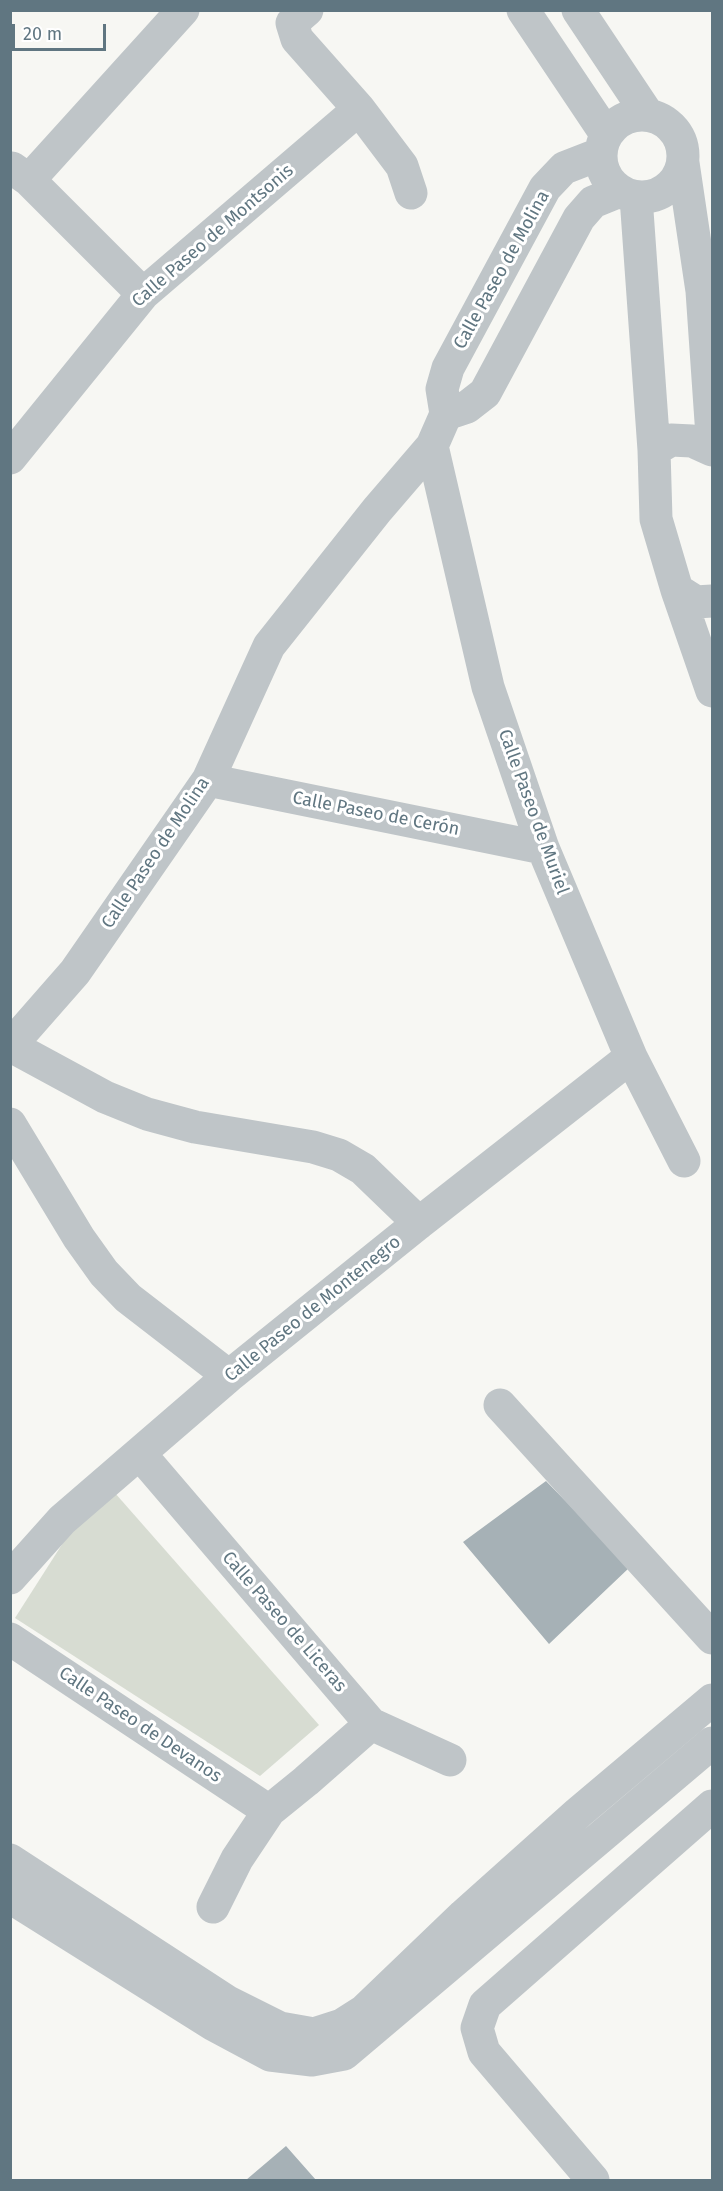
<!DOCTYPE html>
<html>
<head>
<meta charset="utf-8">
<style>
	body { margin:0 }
	#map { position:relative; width:723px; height:2191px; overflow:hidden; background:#f7f7f3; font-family:"Fira Sans",sans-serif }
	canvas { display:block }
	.frame { position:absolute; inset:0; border:12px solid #607681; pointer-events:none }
	.scale { position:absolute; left:12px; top:24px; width:94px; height:27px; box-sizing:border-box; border:3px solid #607681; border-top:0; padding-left:8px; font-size:18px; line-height:21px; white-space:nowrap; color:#607681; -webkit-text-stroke:4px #fff; paint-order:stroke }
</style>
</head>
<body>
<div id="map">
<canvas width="723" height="2191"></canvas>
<div class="frame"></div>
<div class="scale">20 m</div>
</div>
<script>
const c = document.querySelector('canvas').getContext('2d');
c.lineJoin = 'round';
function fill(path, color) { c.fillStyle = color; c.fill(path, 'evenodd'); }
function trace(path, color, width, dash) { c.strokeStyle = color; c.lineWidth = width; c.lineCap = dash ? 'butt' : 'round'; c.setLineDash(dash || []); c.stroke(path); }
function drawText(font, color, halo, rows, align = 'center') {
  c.font = font + ' "Fira Sans",sans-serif'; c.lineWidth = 6; c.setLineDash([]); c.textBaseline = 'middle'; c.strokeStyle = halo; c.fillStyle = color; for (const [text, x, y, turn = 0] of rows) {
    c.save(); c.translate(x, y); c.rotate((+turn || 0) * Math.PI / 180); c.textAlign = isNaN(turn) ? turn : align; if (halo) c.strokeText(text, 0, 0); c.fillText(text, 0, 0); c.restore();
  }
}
fill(new Path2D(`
	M 115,1493 L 319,1725 L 260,1776 L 15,1618 L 68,1535 Z`), '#d7dcd2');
fill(new Path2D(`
	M 546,1481 L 630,1567 L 549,1644 L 463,1542 Z
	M 286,2146 L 316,2180 L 246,2180 Z`), '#a6b1b6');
trace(new Path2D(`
	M 307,10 L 292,23 L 297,39 L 359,109 L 402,166 L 411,193
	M 523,10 L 606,134
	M 578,10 L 648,115
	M601 156a41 41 0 1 1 82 0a41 41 0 1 1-82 0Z
	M 683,163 L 702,291 L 712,436
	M 12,168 L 29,180 L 143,294
	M 29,180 L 183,10
	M 636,197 L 654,450 L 656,519 L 677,590 L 712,691
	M 446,414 L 467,407 L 485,393 L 579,218 L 593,202 L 620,191
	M 432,446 L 488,687 L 543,848 L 631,1057 L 684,1161
	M 654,450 L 671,440 L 692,441 L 712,450
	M 10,458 L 143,294 L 359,109
	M 677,590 L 696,602 L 712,601
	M 208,780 L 543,848
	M 10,1046 L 75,972 L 208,780 L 269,646 L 377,510 L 432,446 L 446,414 L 442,389 L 448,368 L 545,188 L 564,168 L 600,154
	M 11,1046 L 105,1097 L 147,1114 L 195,1127 L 313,1147 L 339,1155 L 363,1169 L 419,1223
	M 10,1124 L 79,1238 L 104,1273 L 128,1298 L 229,1376
	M 500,1405 L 712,1638
	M 140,1454 L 371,1724 L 450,1760
	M 10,1578 L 62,1520 L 229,1376 L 419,1223 L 631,1057
	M 10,1639 L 269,1811
	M 10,1860 L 228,2002 L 280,2028 L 314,2034 L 342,2025 L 364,2011 L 464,1915 L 578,1813 L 712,1700
	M 10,1897 L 214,2025 L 270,2055 L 312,2060 L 344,2054 L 712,1743
	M 213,1907 L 237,1859 L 269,1811 L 306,1781 L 371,1724
	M 593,2180 L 484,2052 L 477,2028 L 485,2005 L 712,1806`), '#bfc5c8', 33);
drawText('18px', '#607681', '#fff', [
	["Calle Paseo de Montsonis",213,236,-41],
	["Calle Paseo de Molina",502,270,-61],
	["Calle Paseo de Muriel",533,812,70],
	["Calle Paseo de Cerón",376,814,11],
	["Calle Paseo de Molina",156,853,-56],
	["Calle Paseo de Montenegro",313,1309,-39],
	["Calle Paseo de Liceras",284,1622,49],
	["Calle Paseo de Devanos",140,1725,34]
]);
</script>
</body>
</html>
